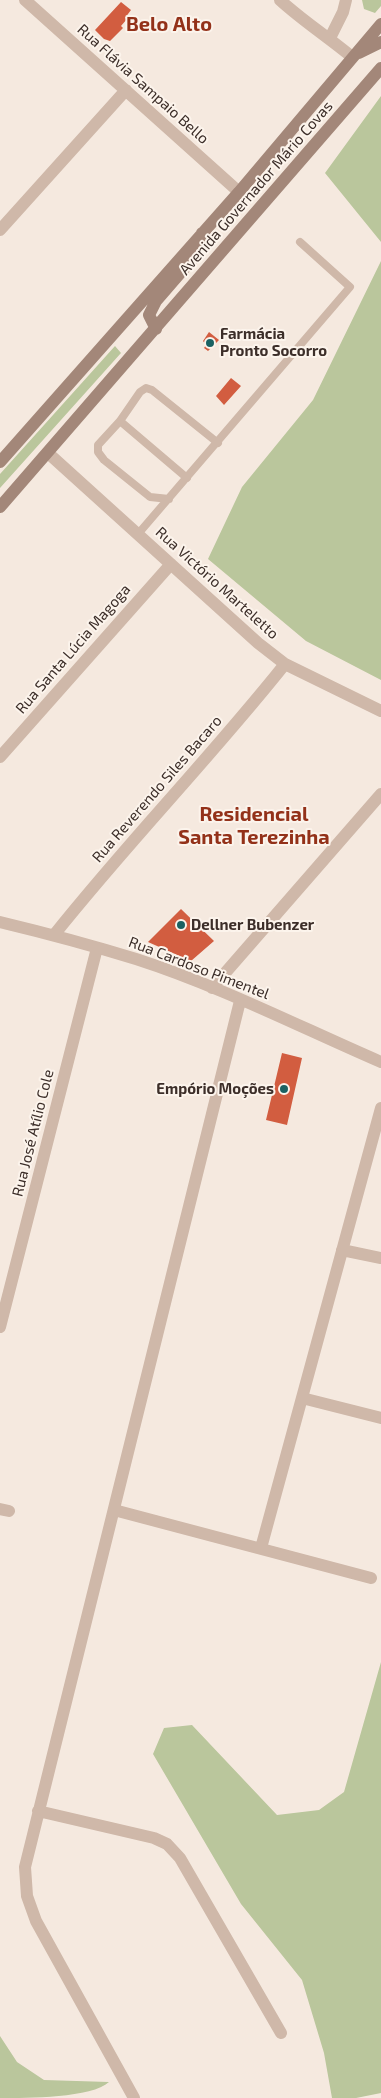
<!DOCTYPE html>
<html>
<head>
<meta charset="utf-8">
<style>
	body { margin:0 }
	canvas { display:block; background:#f5e9df }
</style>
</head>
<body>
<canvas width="381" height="2098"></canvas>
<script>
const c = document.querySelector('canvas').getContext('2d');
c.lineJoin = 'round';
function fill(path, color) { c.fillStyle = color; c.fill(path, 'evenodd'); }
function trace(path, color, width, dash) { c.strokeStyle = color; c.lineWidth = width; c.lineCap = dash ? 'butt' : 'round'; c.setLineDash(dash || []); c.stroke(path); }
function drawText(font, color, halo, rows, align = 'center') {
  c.font = font + ' "Exo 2",sans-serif'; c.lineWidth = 4; c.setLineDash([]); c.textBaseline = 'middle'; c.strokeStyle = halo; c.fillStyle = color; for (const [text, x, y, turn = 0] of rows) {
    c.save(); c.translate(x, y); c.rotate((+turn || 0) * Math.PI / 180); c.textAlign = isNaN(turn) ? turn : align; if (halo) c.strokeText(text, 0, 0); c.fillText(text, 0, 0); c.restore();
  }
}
fill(new Path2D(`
	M 362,0 L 381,0 L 381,6 L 375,13 L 364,9 Z
	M 381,96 L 381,242 L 325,173 Z
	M 381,261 L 381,680 L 306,641 L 208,559 L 242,487 L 313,400 Z
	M 115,346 L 121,353 L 0,488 L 0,474 Z
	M 381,1662 L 381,2093 L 356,2098 L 332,2098 L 324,2053 L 302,1980 L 241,1904 L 153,1754 L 164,1728 L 192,1725 L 277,1815 L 319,1810 L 344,1792 Z
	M 0,2036 L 17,2062 L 44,2080 L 109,2082 C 92,2098 28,2098 0,2098 Z`), '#bac69c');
fill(new Path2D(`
	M 121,2 L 131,10 L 125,18 L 127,19 L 121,26 L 123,28 L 110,41 L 104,39 L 95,30 Z
	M 209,332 L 219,340 L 208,351 L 204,348 L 206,345 L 203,341 Z
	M 231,378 L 241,386 L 224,405 L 216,396 Z
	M 181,909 L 214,941 L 191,961 L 148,942 Z
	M 282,1053 L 302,1058 L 287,1125 L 266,1120 Z`), '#d25d40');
trace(new Path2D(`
	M 120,421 L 187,478
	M 169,499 L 150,497 L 104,460 L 98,452 L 98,445 L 120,421 L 140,392 L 146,388 L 152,390 L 218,443
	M 138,534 L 350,287 L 300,242`), '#cfb8a9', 8);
trace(new Path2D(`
	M 25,0 L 239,192
	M 280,0 C 303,21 328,37 352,57
	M 330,38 L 343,12 L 346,0
	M 0,230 L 126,90
	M 48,453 L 258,643 L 285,664 L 381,711
	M 0,757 L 171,564
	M 0,922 C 46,933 91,945 136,959 C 220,986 300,1027 381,1062
	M 54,935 C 128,842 211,757 285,664
	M 212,988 L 381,794
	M 342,1250 L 381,1258
	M 0,1327 L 97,948
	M 302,1398 L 381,1418
	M 0,1509 L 9,1511
	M 114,1510 L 371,1578
	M 261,1548 L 381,1108
	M 38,1811 L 154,1838 L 167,1844 L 180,1858 L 281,2033
	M 134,2098 L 36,1921 L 27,1896 L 25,1867 L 240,1001`), '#cfb8a9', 12);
trace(new Path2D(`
	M 359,53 L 381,42
	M 156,329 L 149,315 L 156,301 L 201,249 L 202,233
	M 0,462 L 239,192 L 381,24
	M 0,507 L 381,68`), '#a38779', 12);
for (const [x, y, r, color] of [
	[210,343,5,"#1a6162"],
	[181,925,5,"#1a6162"],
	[284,1089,5,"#1a6162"]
]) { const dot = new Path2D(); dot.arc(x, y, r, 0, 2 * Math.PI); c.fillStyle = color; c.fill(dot); trace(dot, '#fcf4ec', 2); }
drawText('15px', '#3c2e29', '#fcf4ec', [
	["Rua Flávia Sampaio Bello",143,84,42],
	["Avenida Governador Mário Covas",256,188,-49],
	["Rua Victório Marteletto",217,583,42],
	["Rua Santa Lúcia Magoga",73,649,-49],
	["Rua Reverendo Siles Bacaro",157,789,-49],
	["Rua Cardoso Pimentel",199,968,21],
	["Rua José Atílio Cole",33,1133,-76]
]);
drawText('bold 15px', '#3c2e29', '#fcf4ec', [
	["Farmácia",220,334],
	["Pronto Socorro",220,351],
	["Dellner Bubenzer",191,925],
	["Empório Moções",274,1089,"right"]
], 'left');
drawText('bold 20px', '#933119', '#fcf4ec', [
	["Belo Alto",169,24],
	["Residencial",254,814],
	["Santa Terezinha",254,837]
]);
</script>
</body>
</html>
